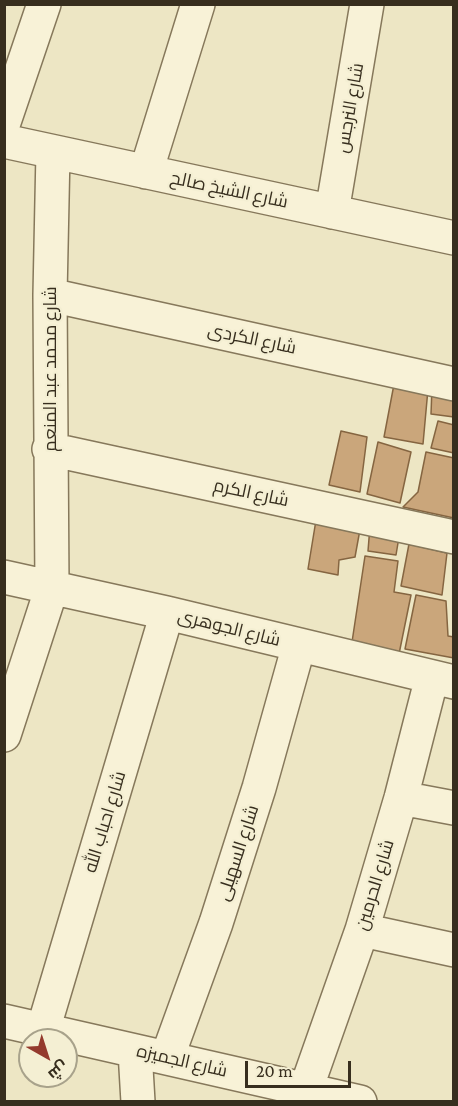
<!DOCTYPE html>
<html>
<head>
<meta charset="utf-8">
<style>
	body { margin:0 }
	#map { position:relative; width:458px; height:1106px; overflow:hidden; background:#ede6c4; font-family:"Crimson Pro",Cairo,serif }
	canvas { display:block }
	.frame { position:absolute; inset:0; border:6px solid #372e1e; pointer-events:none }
	.north { position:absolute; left:18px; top:1028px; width:60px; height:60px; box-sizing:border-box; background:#f4efd3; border:2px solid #a8a28b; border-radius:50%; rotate:141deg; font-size:16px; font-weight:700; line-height:24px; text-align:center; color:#372e1e }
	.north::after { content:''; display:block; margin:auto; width:21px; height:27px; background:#943a2d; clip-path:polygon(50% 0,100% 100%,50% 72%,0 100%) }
	.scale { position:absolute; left:245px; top:1061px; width:106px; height:27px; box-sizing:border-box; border:3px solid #372e1e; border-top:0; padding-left:8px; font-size:18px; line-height:21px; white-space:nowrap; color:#372e1e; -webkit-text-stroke:4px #f4efd3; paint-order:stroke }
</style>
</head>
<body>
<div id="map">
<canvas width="458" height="1106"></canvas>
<div class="frame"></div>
<div class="north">ش</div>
<div class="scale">20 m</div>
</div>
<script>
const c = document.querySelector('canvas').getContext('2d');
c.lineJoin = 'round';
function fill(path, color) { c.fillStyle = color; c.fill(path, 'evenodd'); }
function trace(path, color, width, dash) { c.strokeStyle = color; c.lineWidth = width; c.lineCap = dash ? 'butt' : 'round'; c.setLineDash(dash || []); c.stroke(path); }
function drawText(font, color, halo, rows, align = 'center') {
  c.font = font + ' "Crimson Pro",Cairo,serif'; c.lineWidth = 4.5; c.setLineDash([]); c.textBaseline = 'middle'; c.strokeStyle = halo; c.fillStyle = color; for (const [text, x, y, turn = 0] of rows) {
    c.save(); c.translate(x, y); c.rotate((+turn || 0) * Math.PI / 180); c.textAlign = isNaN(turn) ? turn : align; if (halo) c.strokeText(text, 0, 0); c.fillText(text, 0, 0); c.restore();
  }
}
const building = new Path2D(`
	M 395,379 L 428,389 L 423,444 L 384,437 Z
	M 432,387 L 454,392 L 454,417 L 431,414 Z
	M 438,421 L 454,425 L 454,453 L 431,448 Z
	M 341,431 L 367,437 L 360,492 L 329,485 Z
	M 378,442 L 411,452 L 400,503 L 367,494 Z
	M 426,452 L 454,458 L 454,518 L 403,507 L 418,492 Z
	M 317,514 L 361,524 L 355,557 L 339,560 L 338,575 L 308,569 Z
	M 370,526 L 400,531 L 396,555 L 368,551 Z
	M 409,544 L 447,553 L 442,595 L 401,586 Z
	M 365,556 L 398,561 L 394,592 L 411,595 L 399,654 L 352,642 Z
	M 416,595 L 446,601 L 448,636 L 454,637 L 454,658 L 405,649 Z`);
fill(building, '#caa67b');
trace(building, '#856541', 1.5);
const minor = new Path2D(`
	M 4,122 L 44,4
	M 4,141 L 454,238
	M 146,172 L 198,4
	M 332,212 L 367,4
	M 50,295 L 454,384
	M 49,449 L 454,537
	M 4,577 L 167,613 L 454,682
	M 4,735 L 52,587 L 50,295 L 53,152
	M 401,798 L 454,808
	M 362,930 L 454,950
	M 4,1021 L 360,1102
	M 43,1030 L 167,613
	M 135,1051 L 138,1102
	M 167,1058 L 216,923 L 259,788 L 299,645
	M 306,1089 L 362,930 L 401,798 L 432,677`);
trace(minor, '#86785b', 36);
trace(minor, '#f8f2d7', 33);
drawText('18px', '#372e1e', '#f4efd3', [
	["شارع النرجس",350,108,-80],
	["شارع الشيخ صالح",229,190,12],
	["شارع الكردى",252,339,12],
	["شارع محمد عبد المنعم",50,369,-90],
	["شارع الكرم",251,493,12],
	["شارع الجوهرى",229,628,14],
	["شارع احباب الله",105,822,-73],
	["شارع السهيلى",238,853,-72],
	["شارع الحرمين",375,885,-73],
	["شارع الجميزه",182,1061,13]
]);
</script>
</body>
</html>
